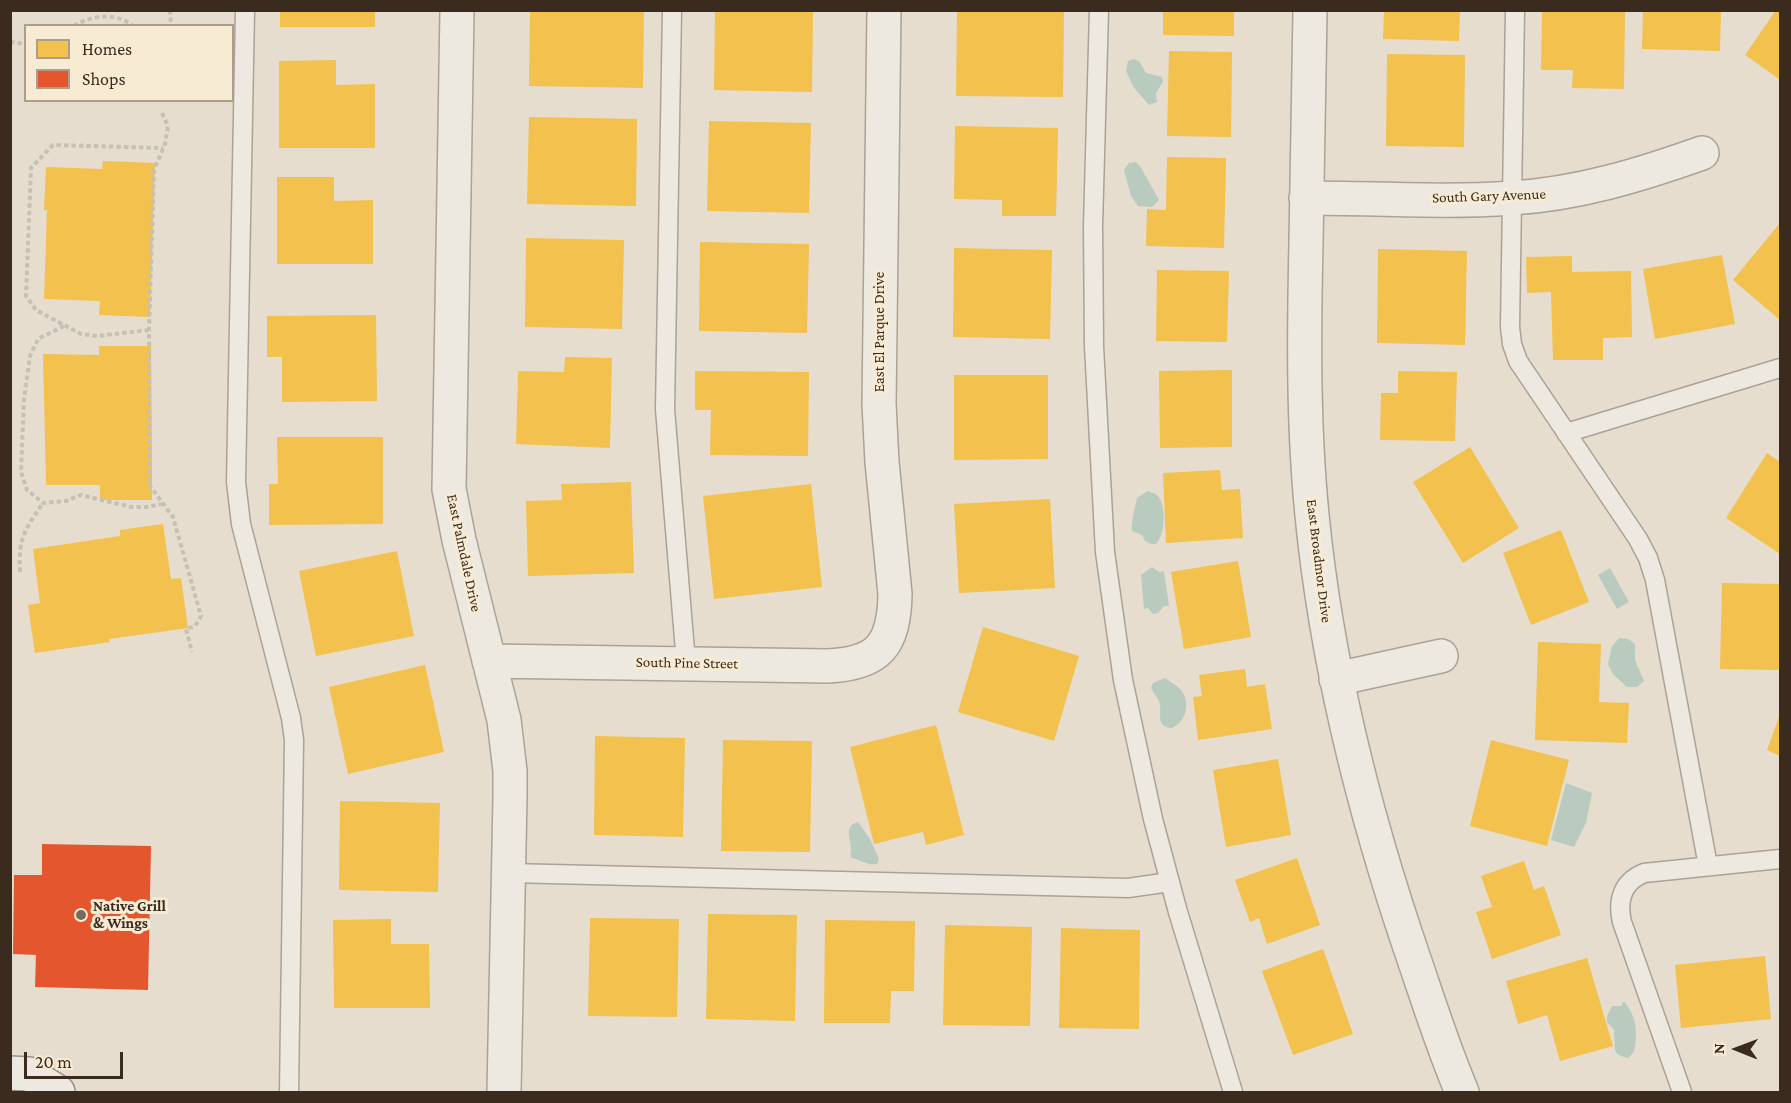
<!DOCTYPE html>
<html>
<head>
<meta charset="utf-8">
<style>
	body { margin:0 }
	#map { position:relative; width:1791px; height:1103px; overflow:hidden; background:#e6ddce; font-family:"Crimson Pro",serif }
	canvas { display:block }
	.frame { position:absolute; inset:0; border:12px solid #3b2a1e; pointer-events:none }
	.legend { position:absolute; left:24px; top:24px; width:210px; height:78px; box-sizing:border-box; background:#f8ebd4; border:2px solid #ac9e8b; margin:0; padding:8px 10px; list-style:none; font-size:18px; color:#3b2a1e }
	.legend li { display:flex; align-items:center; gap:12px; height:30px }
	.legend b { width:30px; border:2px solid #ac9e8b }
	.north { position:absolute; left:1707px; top:1019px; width:60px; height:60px; -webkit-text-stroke:4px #f8ebd4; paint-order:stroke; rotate:271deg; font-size:16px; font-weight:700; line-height:24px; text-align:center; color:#3b2a1e }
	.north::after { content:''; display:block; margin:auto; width:21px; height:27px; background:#3b2a1e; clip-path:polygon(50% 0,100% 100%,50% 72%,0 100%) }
	.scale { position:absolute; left:24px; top:1052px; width:99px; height:27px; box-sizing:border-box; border:3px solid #3b2a1e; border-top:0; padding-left:8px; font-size:18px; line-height:21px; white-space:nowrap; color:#3b2a1e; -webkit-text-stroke:4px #f8ebd4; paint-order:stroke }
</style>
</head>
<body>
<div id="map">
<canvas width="1791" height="1103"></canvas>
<div class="frame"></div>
<ul class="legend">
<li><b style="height:16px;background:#f2c14e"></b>Homes</li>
<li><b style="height:16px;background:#e4572e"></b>Shops</li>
</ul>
<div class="north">N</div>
<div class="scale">20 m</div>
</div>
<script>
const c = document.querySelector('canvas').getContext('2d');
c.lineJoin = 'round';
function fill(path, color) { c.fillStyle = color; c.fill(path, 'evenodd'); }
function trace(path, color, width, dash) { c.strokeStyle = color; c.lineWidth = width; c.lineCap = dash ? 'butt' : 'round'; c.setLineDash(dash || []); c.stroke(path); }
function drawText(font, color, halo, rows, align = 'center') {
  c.font = font + ' "Crimson Pro",serif'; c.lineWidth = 6; c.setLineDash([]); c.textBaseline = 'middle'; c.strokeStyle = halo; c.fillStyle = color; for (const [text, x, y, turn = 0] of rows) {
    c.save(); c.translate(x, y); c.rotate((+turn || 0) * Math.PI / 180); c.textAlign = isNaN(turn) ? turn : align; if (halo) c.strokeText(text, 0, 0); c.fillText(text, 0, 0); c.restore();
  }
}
fill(new Path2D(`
	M 1134,59 L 1139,61 L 1146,73 L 1162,77 L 1163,82 L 1156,93 L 1157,102 L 1149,105 L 1134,88 L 1126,71 L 1128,61 Z
	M 1136,162 L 1140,166 L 1159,200 L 1152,207 L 1138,206 L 1131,196 L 1124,170 L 1129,163 Z
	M 1148,491 C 1153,493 1158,494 1160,499 C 1166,511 1165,534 1156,544 L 1151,544 L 1145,541 L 1142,535 L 1132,531 C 1131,518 1135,510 1137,498 Z
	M 1152,567 L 1159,572 L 1164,571 L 1169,606 L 1164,606 L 1158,613 L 1153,614 L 1148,608 L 1144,609 L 1141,575 Z
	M 1610,568 L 1629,602 L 1617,609 L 1598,575 Z
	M 1619,638 L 1628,639 L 1635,644 L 1635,660 L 1644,681 L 1637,687 L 1627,687 L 1613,674 L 1608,664 L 1612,646 Z
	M 1165,678 C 1170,682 1177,685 1181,690 C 1191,703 1186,722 1172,728 C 1154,727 1163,712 1159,701 C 1157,697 1153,692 1151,688 L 1153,683 Z
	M 1566,783 L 1592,793 L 1586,823 L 1574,847 L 1551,840 Z
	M 858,822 L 870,839 L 879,859 L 877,864 C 867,866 860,859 851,858 C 850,855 851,851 851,848 C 850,837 844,826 858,822 Z
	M 1624,1001 C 1637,1018 1638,1031 1634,1052 L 1628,1058 L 1618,1055 L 1615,1050 L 1614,1030 L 1607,1022 L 1607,1016 L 1612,1006 L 1621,1006 Z`), '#b9cbbf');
fill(new Path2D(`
	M 280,10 L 375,10 L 375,27 L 280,27 Z
	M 530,10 L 644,10 L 643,88 L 529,86 Z
	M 715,10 L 813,10 L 812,92 L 714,90 Z
	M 957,10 L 1064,10 L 1063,97 L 956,96 Z
	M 1163,10 L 1234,10 L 1234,36 L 1163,35 Z
	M 1384,10 L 1460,10 L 1459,41 L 1383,39 Z
	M 1542,10 L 1625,10 L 1624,89 L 1572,88 L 1573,70 L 1541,70 Z
	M 1643,10 L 1721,10 L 1720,51 L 1642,49 Z
	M 1776,10 L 1780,10 L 1780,77 L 1779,79 L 1745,55 Z
	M 1169,51 L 1232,52 L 1231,137 L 1167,136 Z
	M 1387,54 L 1465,55 L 1464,147 L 1386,146 Z
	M 336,60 L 336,85 L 375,84 L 375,148 L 279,148 L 279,61 Z
	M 529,117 L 637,119 L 636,206 L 527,204 Z
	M 709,121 L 811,123 L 809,213 L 707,211 Z
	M 955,126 L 1058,128 L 1056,216 L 1002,216 L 1002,200 L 954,199 Z
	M 1167,157 L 1226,158 L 1224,248 L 1146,246 L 1147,209 L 1166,210 Z
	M 103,161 L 155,163 L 150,317 L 99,315 L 100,301 L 44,299 L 47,210 L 44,210 L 46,167 L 102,169 Z
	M 277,177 L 334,177 L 334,201 L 373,200 L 373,264 L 277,264 Z
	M 1780,223 L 1780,320 L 1733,280 Z
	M 526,238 L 624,240 L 622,329 L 525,327 Z
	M 700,242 L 809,244 L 807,333 L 699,331 Z
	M 954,248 L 1052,250 L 1050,339 L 953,337 Z
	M 1378,249 L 1467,251 L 1465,345 L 1377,343 Z
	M 1722,255 L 1735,324 L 1655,339 L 1643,269 Z
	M 1572,256 L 1572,272 L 1631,271 L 1632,337 L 1603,338 L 1603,360 L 1553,360 L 1551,292 L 1527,293 L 1526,257 Z
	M 1157,270 L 1229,271 L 1227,342 L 1156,341 Z
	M 376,315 L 377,401 L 282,402 L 282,357 L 267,357 L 267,316 Z
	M 99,346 L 151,346 L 152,500 L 100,500 L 100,485 L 46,485 L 43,354 L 99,355 Z
	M 565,357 L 612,358 L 610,448 L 516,444 L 518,371 L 564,372 Z
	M 1232,370 L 1232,447 L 1160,448 L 1159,371 Z
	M 695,371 L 809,372 L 808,456 L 710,455 L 711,410 L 695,410 Z
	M 1398,371 L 1457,372 L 1455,441 L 1380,440 L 1381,393 L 1398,393 Z
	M 954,375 L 1048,375 L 1048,459 L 954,460 Z
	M 277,437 L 383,437 L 383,524 L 269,525 L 269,484 L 278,484 Z
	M 1470,447 L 1519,528 L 1463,563 L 1413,482 Z
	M 1767,453 L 1780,462 L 1780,554 L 1726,518 Z
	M 1220,470 L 1222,490 L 1240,489 L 1243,538 L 1166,543 L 1163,473 Z
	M 631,482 L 634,573 L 528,576 L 526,501 L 562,500 L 561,484 Z
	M 811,484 L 822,587 L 714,599 L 703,496 Z
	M 1050,499 L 1055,588 L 959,593 L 954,504 Z
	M 163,524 L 171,579 L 181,578 L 188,628 L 109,639 L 110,642 L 35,653 L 28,605 L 40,603 L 33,549 L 120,536 L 120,530 Z
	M 1561,530 L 1589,602 L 1531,625 L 1503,553 Z
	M 397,551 L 414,636 L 316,656 L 299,571 Z
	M 1238,561 L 1251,637 L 1184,649 L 1171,572 Z
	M 1722,583 L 1780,584 L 1780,670 L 1720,669 Z
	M 983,627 L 1079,656 L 1054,741 L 958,712 Z
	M 1538,642 L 1601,644 L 1599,702 L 1629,703 L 1627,743 L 1535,740 Z
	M 425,665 L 444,752 L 348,774 L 329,687 Z
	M 1245,669 L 1247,687 L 1265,684 L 1272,729 L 1198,740 L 1193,697 L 1202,696 L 1199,675 Z
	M 1780,714 L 1780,756 L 1767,750 Z
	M 936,725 L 964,835 L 926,845 L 923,832 L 874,844 L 850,747 Z
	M 595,736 L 685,738 L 683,837 L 594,835 Z
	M 723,740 L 812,741 L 810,852 L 721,851 Z
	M 1491,740 L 1569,760 L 1547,846 L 1470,826 Z
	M 1278,759 L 1291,835 L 1226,847 L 1213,770 Z
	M 340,801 L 440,803 L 438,892 L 339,890 Z
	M 1297,858 L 1320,925 L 1267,944 L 1259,918 L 1250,922 L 1235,880 Z
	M 1524,861 L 1534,890 L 1544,886 L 1561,935 L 1492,959 L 1476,912 L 1492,907 L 1481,876 Z
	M 708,914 L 797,915 L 795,1021 L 706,1019 Z
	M 590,918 L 679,919 L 677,1017 L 588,1016 Z
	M 391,919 L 391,944 L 429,944 L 430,1008 L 334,1008 L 333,920 Z
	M 825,920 L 915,921 L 914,991 L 891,991 L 890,1023 L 824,1023 Z
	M 945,925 L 1032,927 L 1030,1026 L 943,1025 Z
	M 1061,928 L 1140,930 L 1139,1029 L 1059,1028 Z
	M 1323,949 L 1353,1034 L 1293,1055 L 1262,971 Z
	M 1765,956 L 1771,1019 L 1681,1028 L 1675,965 Z
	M 1587,958 L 1613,1046 L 1560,1061 L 1547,1015 L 1518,1024 L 1506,981 Z`), '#f2c14e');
fill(new Path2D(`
	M 42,844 L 151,846 L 148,990 L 35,987 L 36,955 L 13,954 L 14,875 L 42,875 Z`), '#e4572e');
const lane = new Path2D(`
	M 245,10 L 236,482 L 241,524 L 291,718 L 294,740 L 289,1092
	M 672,10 L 665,409 L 686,663
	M 1099,10 L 1093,226 L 1094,346 L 1105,552 L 1123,680 L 1153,819 L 1178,912 L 1233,1092
	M 1515,10 L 1510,327 L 1512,344 L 1518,361 L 1638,539 L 1648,558 L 1655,580 L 1708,866
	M 1566,433 L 1780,368
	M 509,873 L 1128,888 L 1170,882
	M 1682,1092 L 1622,922 C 1617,901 1622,882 1644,873 L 1780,859`);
const street = new Path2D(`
	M 457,10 L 449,489 L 459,540 L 504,720 L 510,771 L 510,797 L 504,1092
	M 1310,10 C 1309,88 1307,166 1306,243 C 1304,334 1303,425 1312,515 C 1327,668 1365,817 1415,962 C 1430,1006 1444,1050 1462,1092
	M 1306,198 C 1375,198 1444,203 1512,198 C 1578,194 1640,175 1702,153
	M 489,661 L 827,666 C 879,664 894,645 895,594 L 882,462 L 879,404 L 884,10
	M 1336,679 L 1441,656`);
const secondary = new Path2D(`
	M 10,1073 L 29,1074 L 58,1092`);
trace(lane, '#aba297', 21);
trace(street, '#aba297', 36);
trace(secondary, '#9b9286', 36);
trace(new Path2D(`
	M 170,10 L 171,26
	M 74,26 C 91,15 117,12 133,26
	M 10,42 L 26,44
	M 162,113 L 168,126 L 165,144 L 154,170 L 149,330 L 150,486 L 173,517 L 201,616 L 195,626 L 186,629 L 192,652
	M 64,326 L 38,339 L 30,356 L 24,399 L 21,472 L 27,490 L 43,503 L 66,501 L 81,495 L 131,507 L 147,507 L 162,504
	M 149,330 L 97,336 L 81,334 L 36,310 L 26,296 L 31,168 L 53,145 L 163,148
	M 20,572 C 18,538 25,530 43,503`), '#c7c0b7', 4, [4.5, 3]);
trace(lane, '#eee9e0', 18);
trace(street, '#eee9e0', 33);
trace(secondary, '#eee9e0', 33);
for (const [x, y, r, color] of [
	[81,915,6,"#77695c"]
]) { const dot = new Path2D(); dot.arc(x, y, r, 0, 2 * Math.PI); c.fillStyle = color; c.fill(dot); trace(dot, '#f8ebd4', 2); }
drawText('15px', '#3b2a1e', '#f8ebd4', [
	["South Gary Avenue",1489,196,-2],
	["East El Parque Drive",879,332,-90],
	["East Palmdale Drive",464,553,78],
	["East Broadmor Drive",1319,561,83],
	["South Pine Street",687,663,1]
]);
drawText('bold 15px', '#3b2a1e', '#f8ebd4', [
	["Native Grill",93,906],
	["& Wings",93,923]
], 'left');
</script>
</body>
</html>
